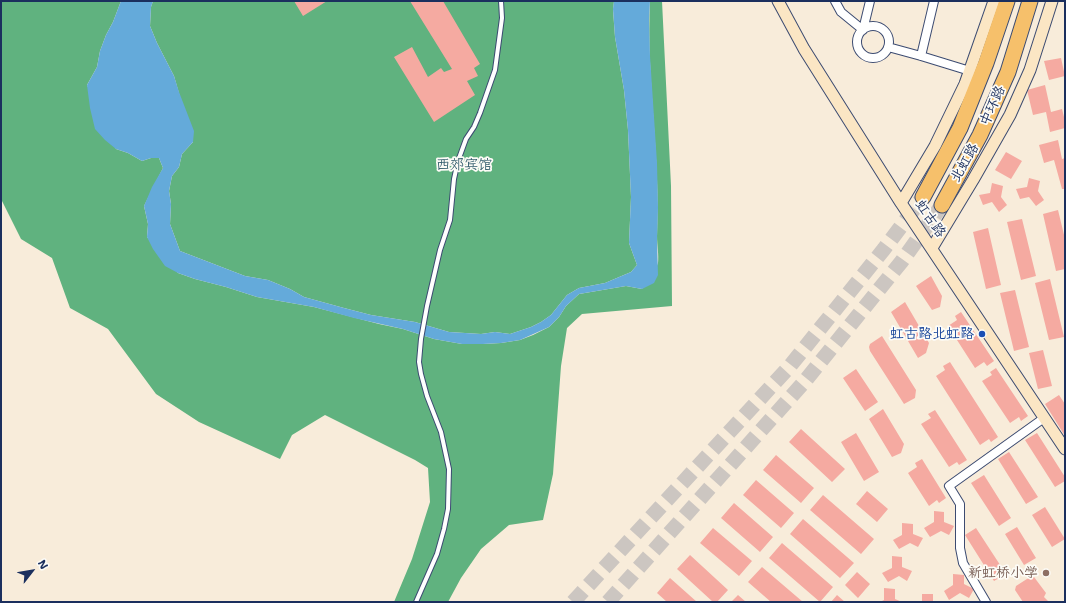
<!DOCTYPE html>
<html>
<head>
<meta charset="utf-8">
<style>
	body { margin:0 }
	#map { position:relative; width:1066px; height:603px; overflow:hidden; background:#f8ecda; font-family:"Shantell Sans",sans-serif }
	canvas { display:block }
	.frame { position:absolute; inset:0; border:2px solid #1b2f5e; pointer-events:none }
	.north { position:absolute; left:12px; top:551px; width:40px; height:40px; -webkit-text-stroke:3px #fdfcf7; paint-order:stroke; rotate:59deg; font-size:11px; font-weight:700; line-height:16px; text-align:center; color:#1b2f5e }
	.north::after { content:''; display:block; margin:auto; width:14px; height:18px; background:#1b2f5e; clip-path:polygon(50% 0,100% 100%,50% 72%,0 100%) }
</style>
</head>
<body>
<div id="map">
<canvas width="1066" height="603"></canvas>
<div class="frame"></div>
<div class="north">N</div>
</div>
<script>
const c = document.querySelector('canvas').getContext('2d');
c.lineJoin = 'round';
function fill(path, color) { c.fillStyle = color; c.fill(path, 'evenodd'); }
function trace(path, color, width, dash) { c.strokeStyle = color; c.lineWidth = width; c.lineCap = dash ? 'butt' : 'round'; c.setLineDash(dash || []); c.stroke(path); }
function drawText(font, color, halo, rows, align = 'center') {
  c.font = font + ' "Shantell Sans","LXGW WenKai TC",sans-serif'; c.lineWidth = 3.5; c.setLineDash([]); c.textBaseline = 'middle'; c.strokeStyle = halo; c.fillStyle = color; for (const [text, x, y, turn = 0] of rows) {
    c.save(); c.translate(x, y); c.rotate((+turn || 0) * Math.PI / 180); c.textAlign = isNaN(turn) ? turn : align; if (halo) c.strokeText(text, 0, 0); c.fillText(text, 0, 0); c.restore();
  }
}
fill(new Path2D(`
	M 1,1 L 121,1 L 113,22 L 106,35 L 100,51 L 97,67 L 87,85 L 116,149 L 128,153 L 142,161 L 151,158 L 159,158 L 163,168 L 144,206 L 148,224 L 147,237 L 178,273 L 195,279 L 226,287 L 257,297 L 314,307 L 379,324 L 403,329 L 434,339 L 462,344 L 483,344 L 501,343 L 520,340 L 533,335 L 549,327 L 559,317 L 566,306 L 579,294 L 626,286 L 642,289 C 645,284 657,268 658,263 C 659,255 657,245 657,236 C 661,157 646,80 650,1 L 662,1 L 671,186 L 672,306 L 582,314 L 567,328 L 561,366 L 553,474 L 543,520 L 509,525 L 481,549 L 461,578 L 448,602 L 394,602 L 412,559 L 430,502 L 428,468 L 415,460 L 325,415 L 292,435 L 280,459 L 199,422 L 156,394 L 108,329 L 70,308 L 52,258 L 21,239 L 1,199 Z
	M 153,1 L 614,1 L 613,10 L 615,37 L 624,90 L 628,130 L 631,197 L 629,243 L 637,265 L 631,272 L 605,283 L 579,288 L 567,295 L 551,315 L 541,322 L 531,327 L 510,334 L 495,332 L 481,334 L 449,332 L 415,322 L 371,315 L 344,308 L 304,297 L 290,289 L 268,280 L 245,276 L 180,251 L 170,224 L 171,204 L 169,191 L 172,176 L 179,167 L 182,154 L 193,142 L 174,76 L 157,43 L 150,26 L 151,7 Z`), '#60b27f');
fill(new Path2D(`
	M 121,1 L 153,1 L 151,7 L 150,26 L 157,43 L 174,76 L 179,92 L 194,131 L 193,142 L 182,154 L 179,167 L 172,176 L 169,191 L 171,204 L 170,224 L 180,251 L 245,276 L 268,280 L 290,289 L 304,297 L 344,308 L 371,315 L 415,322 L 449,332 L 481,334 L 495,332 L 510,334 L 531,327 L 541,322 L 551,315 L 567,295 L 579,288 L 605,283 L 631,272 L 637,265 L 629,243 L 631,197 L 628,130 L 624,90 L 615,37 L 613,9 L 614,1 L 650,1 L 649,20 L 650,56 L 657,163 L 658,208 L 657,240 L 658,275 L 654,283 L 642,289 L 626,286 L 579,294 L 566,306 L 559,317 L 549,327 L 520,340 L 501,343 L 483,344 L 462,344 L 434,339 L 403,329 L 354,318 L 314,307 L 257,297 L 226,287 L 195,279 L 178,273 L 165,266 L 153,249 L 147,237 L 148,224 L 144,206 L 152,187 L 163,168 L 159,158 L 151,158 L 142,161 L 128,153 L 116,149 L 105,140 L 95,129 L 90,108 L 87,85 L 97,67 L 100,51 L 106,35 L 113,22 Z`), '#64aada');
fill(new Path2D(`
	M 294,1 L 327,1 L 303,16 Z
	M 410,1 L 443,1 L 480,64 L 474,68 L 478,76 L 467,81 L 475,95 L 434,122 L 394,57 L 412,47 L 428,77 L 441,68 L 444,72 L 452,69 Z
	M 1061,58 L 1065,76 L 1049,80 L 1044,61 Z
	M 1045,85 L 1051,112 L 1062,109 L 1065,121 L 1065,128 L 1050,132 L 1046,112 L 1033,115 L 1027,90 Z
	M 1058,140 L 1062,159 L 1065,158 L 1065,189 L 1062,189 L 1054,160 L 1044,163 L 1039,145 Z
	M 1006,152 L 1022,161 L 1011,179 L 995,170 Z
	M 1029,178 L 1040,181 L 1038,191 L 1044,200 L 1036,206 L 1029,197 L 1020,199 L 1016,189 L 1027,187 Z
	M 992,183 L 1003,186 L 1001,197 L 1007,205 L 999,212 L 992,202 L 983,205 L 979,195 L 990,193 Z
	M 1058,210 L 1065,239 L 1065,269 L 1056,271 L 1043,214 Z
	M 1022,219 L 1036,276 L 1021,280 L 1007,222 Z
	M 988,228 L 1001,285 L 986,289 L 973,232 Z
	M 931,276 L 942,296 L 940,307 L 932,310 L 916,286 Z
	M 1050,279 L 1064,337 L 1049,340 L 1035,283 Z
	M 1015,290 L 1029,347 L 1014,351 L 1000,293 Z
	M 905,302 L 929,343 L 926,353 L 918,358 L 891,312 Z
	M 961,312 L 994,361 L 987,366 L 984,362 L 975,368 L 948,326 L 957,320 L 955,316 Z
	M 882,336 L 916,390 L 915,398 L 904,404 L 870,351 L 869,347 L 870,344 Z
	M 1043,350 L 1052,386 L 1038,389 L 1029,353 Z
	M 950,362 L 998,437 L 991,442 L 989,439 L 980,445 L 936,376 L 945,370 L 943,366 Z
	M 996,368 L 1028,416 L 1021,421 L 1019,417 L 1010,423 L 982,381 L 992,375 L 990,372 Z
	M 856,369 L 878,402 L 865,411 L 843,378 Z
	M 1059,395 L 1065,404 L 1065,436 L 1045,404 Z
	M 883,409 L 904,444 L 901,453 L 892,457 L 869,419 Z
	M 935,410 L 967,460 L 959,465 L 957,462 L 949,467 L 921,424 L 931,418 L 928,414 Z
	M 801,429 L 845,469 L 832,482 L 789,442 Z
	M 856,433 L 879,472 L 864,481 L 841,442 Z
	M 1037,433 L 1065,477 L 1065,481 L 1055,487 L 1025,440 Z
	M 1009,452 L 1038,497 L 1026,504 L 998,459 Z
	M 776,455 L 814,488 L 801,503 L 763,470 Z
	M 922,459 L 946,498 L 939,503 L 937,500 L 929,506 L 908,473 L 917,467 L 915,463 Z
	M 984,475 L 1011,518 L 999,526 L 971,483 Z
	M 756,480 L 794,513 L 781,528 L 743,495 Z
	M 867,491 L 888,509 L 877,522 L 856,504 Z
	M 823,495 L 874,539 L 861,554 L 810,510 Z
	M 734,503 L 773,537 L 760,552 L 721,518 Z
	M 1045,507 L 1065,539 L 1052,547 L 1032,515 Z
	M 934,511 L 944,512 L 944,522 L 954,526 L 949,535 L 941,531 L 930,537 L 924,528 L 934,522 Z
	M 803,519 L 854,563 L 840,578 L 790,534 Z
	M 902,523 L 913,524 L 913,534 L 923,538 L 918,547 L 910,543 L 899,549 L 893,540 L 902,535 Z
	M 1017,527 L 1036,558 L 1024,565 L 1005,534 Z
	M 713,528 L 752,561 L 739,576 L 700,543 Z
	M 976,528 L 1006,574 L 994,581 L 965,535 Z
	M 782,543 L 833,587 L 820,602 L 769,558 Z
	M 690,555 L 728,590 L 717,602 L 713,602 L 677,569 Z
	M 892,556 L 902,557 L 902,567 L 912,571 L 907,581 L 899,576 L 888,582 L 882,573 L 892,568 Z
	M 762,567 L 803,602 L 771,602 L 748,582 Z
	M 857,572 L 870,584 L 858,598 L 845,585 Z
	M 953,574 L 964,575 L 964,584 L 974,589 L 969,598 L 960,593 L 949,600 L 944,591 L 953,585 Z
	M 1030,577 L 1034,577 L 1046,593 L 1044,597 L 1048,601 L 1047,602 L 1023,602 L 1015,590 L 1016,586 Z
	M 670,578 L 697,602 L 667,602 L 657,593 Z
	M 884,588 L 895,589 L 895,599 L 902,602 L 880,602 L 884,600 Z
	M 922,594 L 933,594 L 933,602 L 922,602 Z
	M 738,595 L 746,602 L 731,602 Z
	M 837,595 L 845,602 L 831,602 Z`), '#f5aaa1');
trace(new Path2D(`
	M 573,602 L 790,366 L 884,249 L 923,197
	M 608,602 L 805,381 L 902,261 L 942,205`), '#ccc6c1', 15, [15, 8]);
const lane = new Path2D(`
	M 416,602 L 437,554 L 444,529 L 448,509 L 449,469 L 441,432 L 427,396 L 421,374 L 419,362 L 421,339 L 427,306 L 440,250 L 450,220 L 454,179 L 458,161 L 466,139 L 474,127 L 480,113 L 495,70 L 502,18 L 501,1`);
const street = new Path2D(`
	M 835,1 L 841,12 L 863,30 L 870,1
	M857 42a16 16 0 1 1 32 0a16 16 0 1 1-32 0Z
	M 888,47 L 921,56 L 970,71
	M 921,56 L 934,1
	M 986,602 L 963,563 L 960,548 L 960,504 L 949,486 L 1044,418`);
const secondary = new Path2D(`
	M 778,1 L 804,49 L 901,203 L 1065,449
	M 901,203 L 935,146 L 965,84 L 994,1
	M 932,248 L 973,180 L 1010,115 L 1030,70 L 1052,1`);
const highway = new Path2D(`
	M 923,197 L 960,128 L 986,63 L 1007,1
	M 942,205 L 980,135 L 1008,72 L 1030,1`);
trace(lane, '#3c4b71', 6);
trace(street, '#3c4b71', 10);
trace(secondary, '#3c4b71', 13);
trace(highway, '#3c4b71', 17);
trace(lane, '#fff', 4);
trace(street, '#fff', 8);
trace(secondary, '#fbe6c4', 11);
trace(highway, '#f6c06b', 15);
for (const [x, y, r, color] of [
	[982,334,4,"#1a4fb4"],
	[1046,573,4,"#8d6e63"]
]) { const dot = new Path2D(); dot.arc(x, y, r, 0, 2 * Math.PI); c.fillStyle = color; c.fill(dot); trace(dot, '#fdfcf7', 1.5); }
drawText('14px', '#1b2f5e', '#fdfcf7', [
	["中环路",993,106,-66],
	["北虹路",965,163,-60],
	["虹古路",930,219,56]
]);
drawText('14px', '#365f6f', '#fdfcf7', [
	["西郊宾馆",464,165]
]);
drawText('14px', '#164399', '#fdfcf7', [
	["虹古路北虹路",974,334]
], 'right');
drawText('14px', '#785e54', '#fdfcf7', [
	["新虹桥小学",1038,573]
], 'right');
</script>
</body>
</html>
